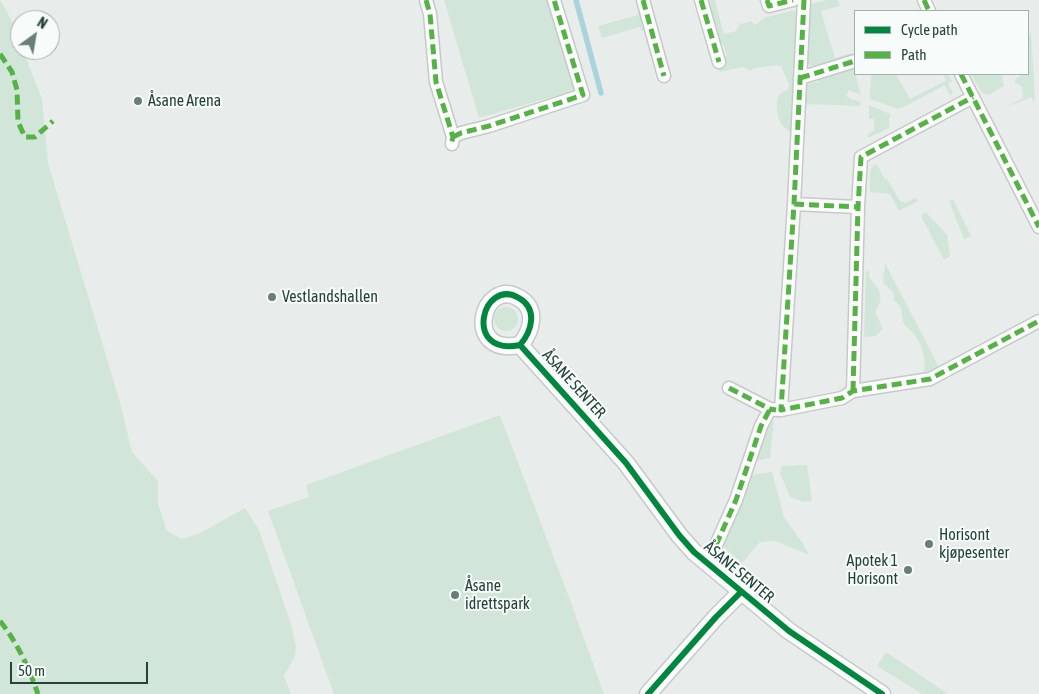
<!DOCTYPE html>
<html>
<head>
<meta charset="utf-8">
<style>
	body { margin:0 }
	#map { position:relative; width:1039px; height:694px; overflow:hidden; background:#e8edeb; font-family:"Asap Condensed",sans-serif }
	canvas { display:block }
	.legend { position:absolute; left:854px; top:10px; width:175px; height:65px; box-sizing:border-box; background:#f7fbf9; border:1px solid #a3b1ad; margin:0; padding:6px 9px; list-style:none; font-size:15px; color:#24423a }
	.legend li { display:flex; align-items:center; gap:10px; height:25px }
	.legend b { width:25px; border:1px solid #a3b1ad }
	.north { position:absolute; left:10px; top:10px; width:50px; height:50px; box-sizing:border-box; background:#f7fbf9; border:1px solid #a3b1ad; border-radius:50%; rotate:32deg; font-size:14px; font-weight:700; line-height:20px; text-align:center; color:#24423a }
	.north::after { content:''; display:block; margin:auto; width:18px; height:22px; background:#697e78; clip-path:polygon(50% 0,100% 100%,50% 72%,0 100%) }
	.scale { position:absolute; left:10px; top:662px; width:138px; height:22px; box-sizing:border-box; border:2px solid #24423a; border-top:0; padding-left:6px; font-size:15px; line-height:18px; white-space:nowrap; color:#24423a; -webkit-text-stroke:4px #f7fbf9; paint-order:stroke }
</style>
</head>
<body>
<div id="map">
<canvas width="1039" height="694"></canvas>
<ul class="legend">
<li><b style="height:6px;background:#00873e"></b>Cycle path</li>
<li><b style="height:6px;background:#55b346"></b>Path</li>
</ul>
<div class="north">N</div>
<div class="scale">50 m</div>
</div>
<script>
const c = document.querySelector('canvas').getContext('2d');
c.lineJoin = 'round';
function fill(path, color) { c.fillStyle = color; c.fill(path, 'evenodd'); }
function trace(path, color, width, dash) { c.strokeStyle = color; c.lineWidth = width; c.lineCap = dash ? 'butt' : 'round'; c.setLineDash(dash || []); c.stroke(path); }
function drawText(font, color, halo, rows, align = 'center') {
  c.font = font + ' "Asap Condensed",sans-serif'; c.lineWidth = 4; c.setLineDash([]); c.textBaseline = 'middle'; c.strokeStyle = halo; c.fillStyle = color; for (const [text, x, y, turn = 0] of rows) {
    c.save(); c.translate(x, y); c.rotate((+turn || 0) * Math.PI / 180); c.textAlign = isNaN(turn) ? turn : align; if (halo) c.strokeText(text, 0, 0); c.fillText(text, 0, 0); c.restore();
  }
}
fill(new Path2D(`
	M 0,0 C 8,13 20,34 20,50 L 23,50 L 42,99 L 48,163 L 120,402 L 132,452 L 158,481 L 158,504 L 167,531 L 182,539 L 200,533 L 245,508 L 259,530 L 291,624 L 296,647 L 295,656 L 284,676 L 291,694 L 0,694 Z
	M 444,0 L 550,0 L 576,90 L 479,118 Z
	M 705,0 L 715,0 L 724,34 L 736,31 L 741,22 L 742,24 L 751,21 L 755,25 L 767,16 L 768,17 L 794,10 L 795,12 L 798,14 L 794,138 C 791,132 787,130 783,126 C 777,120 774,100 780,94 C 782,92 785,91 788,90 L 789,84 L 781,66 C 770,64 763,68 754,68 L 750,71 L 743,67 L 720,72 L 715,63 L 721,58 L 727,56 L 723,44 L 718,45 Z
	M 827,0 L 838,0 L 840,6 L 821,11 L 835,58 L 851,53 L 852,57 L 815,67 L 805,63 L 807,5 Z
	M 638,7 L 640,7 L 647,29 L 641,31 L 640,27 L 602,38 L 598,26 L 638,15 Z
	M 1031,32 L 1035,100 L 1033,101 L 1031,97 C 1021,102 1012,104 1002,109 L 1023,98 L 1022,87 L 1015,82 L 1015,79 L 1023,74 L 1028,74 L 1028,37 Z
	M 853,65 L 861,95 L 849,90 L 846,96 L 852,100 L 853,99 L 861,102 L 860,106 L 804,104 L 805,85 L 815,82 L 818,83 L 820,78 L 816,76 Z
	M 871,74 L 896,74 L 910,99 L 946,81 L 943,74 L 948,74 L 952,81 L 948,84 L 953,93 L 950,95 L 945,85 L 902,108 L 901,107 L 898,109 L 870,99 Z
	M 971,74 L 1002,74 L 1004,86 L 988,95 L 982,93 Z
	M 869,105 L 890,114 L 891,117 L 889,118 L 889,128 L 868,138 L 868,134 L 874,130 L 874,119 L 869,119 Z
	M 875,164 L 878,166 L 885,180 L 887,179 L 901,202 L 904,201 L 905,203 L 916,198 L 918,201 L 899,211 L 890,194 L 870,192 L 870,170 Z
	M 953,199 L 971,236 L 964,239 L 949,201 Z
	M 926,212 L 947,235 L 950,256 L 944,260 L 921,216 Z
	M 885,263 L 940,369 L 932,374 L 923,374 C 927,361 923,348 916,337 C 913,332 908,329 905,325 C 900,316 905,308 894,301 L 893,292 L 883,283 Z
	M 866,270 L 869,272 L 869,277 C 875,285 883,292 880,302 C 878,307 876,309 876,314 L 881,324 L 882,329 L 876,336 L 864,337 Z
	M494 319a12 12 0 1 1 24 0a12 12 0 1 1-24 0Z
	M 500,415 L 570,600 L 604,694 L 334,694 L 268,511 L 309,497 L 306,485 Z
	M 774,420 L 770,458 L 756,461 L 768,427 Z
	M 807,465 L 812,501 L 804,502 L 790,497 L 780,473 L 782,466 Z
	M 772,472 L 784,517 L 804,545 L 809,555 L 775,541 L 760,542 L 742,563 L 723,546 L 751,475 Z
	M 886,652 L 948,694 L 922,694 L 877,666 Z`), '#d1e6d8');
trace(new Path2D(`
	M 576,0 L 601,93`), '#a9d4db', 5.5);
const pedestrian = new Path2D(`
	M 426,0 L 430,14 L 436,82 L 453,137 L 452,144
	M 643,0 L 664,76
	M 701,0 L 719,62
	M 767,0 L 769,6 L 793,0
	M 804,0 L 794,204 L 781,410 L 842,398 L 853,391 L 930,379 L 1039,321
	M 924,0 L 929,11
	M 961,74 L 1039,227
	M 800,78 L 855,61
	M 453,137 L 461,133 L 489,126 L 583,95 L 554,0
	M 794,204 L 858,207
	M 729,388 L 770,409 L 778,410
	M 853,391 L 858,207 L 861,157 L 973,97
	M 716,545 L 736,500 L 761,426 L 770,409`);
const minor = new Path2D(`
	M 520,345 C 462,357 482,276 519,298 C 538,309 532,331 520,345 L 626,463 L 679,535 L 694,552 L 789,631 L 882,694
	M 648,694 L 716,617 L 741,592`);
trace(pedestrian, '#c5cac8', 15);
trace(minor, '#c5cac8', 19);
trace(pedestrian, '#fcfcfc', 12);
trace(minor, '#fcfcfc', 16);
trace(new Path2D(`
	M 426,0 L 430,14 L 436,82 L 453,137 L 451,145
	M 643,0 L 664,76
	M 701,0 L 719,62
	M 767,0 L 769,6 L 793,0
	M 804,0 L 794,204 L 781,410 L 842,398 L 853,391 L 930,379 L 1039,321
	M 924,0 L 929,11
	M 0,54 L 12,72 L 17,90 L 18,122 L 25,137 L 35,137 L 53,121
	M 961,74 L 1039,227
	M 800,78 L 855,61
	M 453,137 L 461,133 L 489,126 L 583,95 L 554,0
	M 794,204 L 858,207
	M 729,388 L 770,409 L 776,410
	M 853,391 L 858,207 L 861,157 L 973,97
	M 716,545 L 736,500 L 761,426 L 770,409
	M 0,621 C 18,644 28,666 38,694`), '#55b346', 5, [10, 5]);
trace(new Path2D(`
	M 520,345 C 462,357 482,276 519,298 C 538,309 532,331 520,345 L 626,463 L 679,535 L 694,552 L 789,631 L 882,694
	M 648,694 L 716,617 L 741,592`), '#00873e', 6);
for (const [x, y, r, color] of [
	[138,101,5,"#697e78"],
	[272,297,5,"#697e78"],
	[929,544,5,"#697e78"],
	[908,570,5,"#697e78"],
	[455,595,5,"#697e78"]
]) { const dot = new Path2D(); dot.arc(x, y, r, 0, 2 * Math.PI); c.fillStyle = color; c.fill(dot); trace(dot, '#f7fbf9', 2); }
drawText('16px', '#24423a', '#f7fbf9', [
	["Åsane Arena",148,101],
	["Vestlandshallen",282,297],
	["Horisont",939,535],
	["kjøpesenter",939,553],
	["Apotek 1",898,561,"right"],
	["Horisont",898,579,"right"],
	["Åsane",465,586],
	["idrettspark",465,604]
], 'left');
drawText('16px', '#24423a', '#f7fbf9', [
	["ÅSANE SENTER",574,384,48],
	["ÅSANE SENTER",739,572,40]
]);
</script>
</body>
</html>
